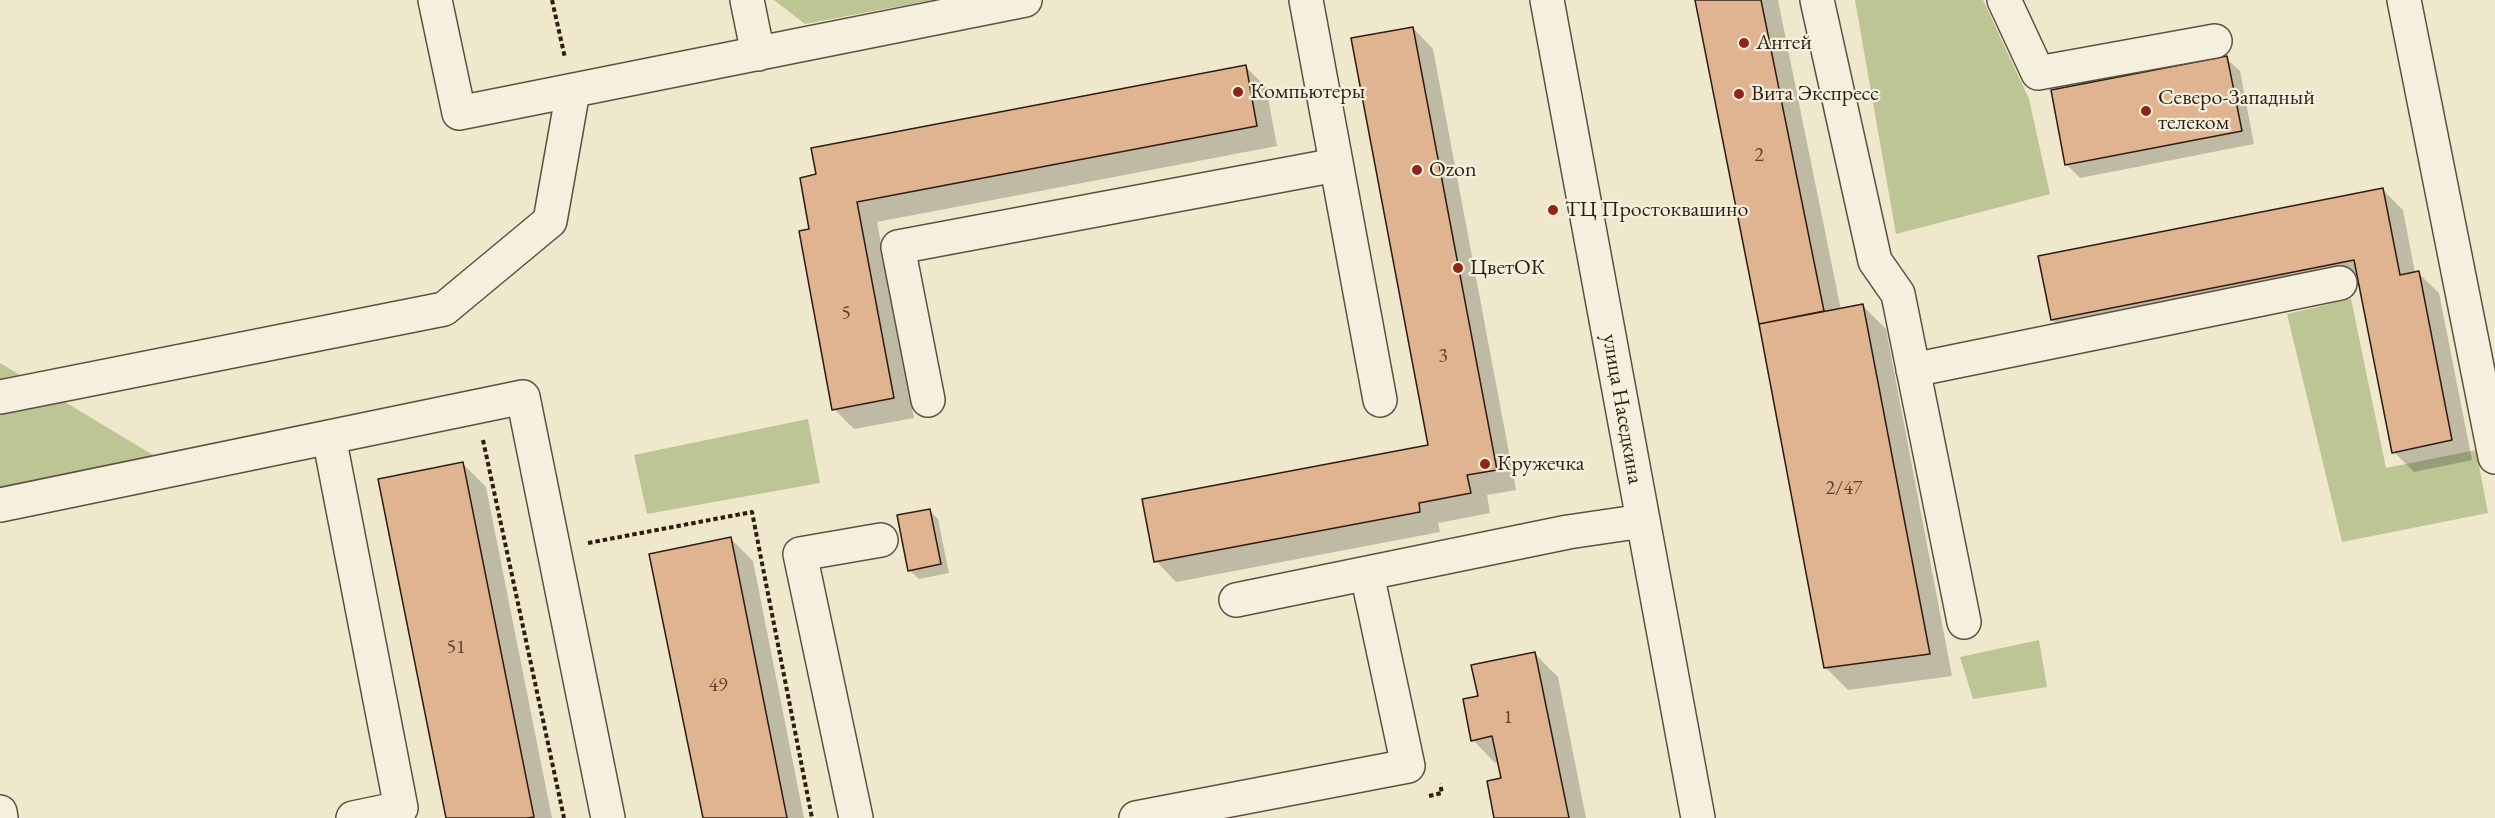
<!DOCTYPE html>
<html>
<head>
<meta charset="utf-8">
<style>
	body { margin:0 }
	canvas { display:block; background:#efe8cd }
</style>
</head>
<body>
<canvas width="2495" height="818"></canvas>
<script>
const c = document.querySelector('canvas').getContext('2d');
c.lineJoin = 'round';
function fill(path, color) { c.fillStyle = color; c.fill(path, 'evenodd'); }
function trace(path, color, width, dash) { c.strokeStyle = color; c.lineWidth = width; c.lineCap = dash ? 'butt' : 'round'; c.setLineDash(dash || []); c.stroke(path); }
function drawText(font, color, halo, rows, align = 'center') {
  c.font = font + ' "EB Garamond",serif'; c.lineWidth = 4.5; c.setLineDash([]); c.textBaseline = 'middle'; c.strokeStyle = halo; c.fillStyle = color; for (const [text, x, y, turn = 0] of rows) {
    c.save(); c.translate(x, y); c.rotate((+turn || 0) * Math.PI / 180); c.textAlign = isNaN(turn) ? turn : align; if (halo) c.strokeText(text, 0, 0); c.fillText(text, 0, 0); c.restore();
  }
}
fill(new Path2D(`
	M 774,0 L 932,0 L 805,24 Z
	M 1855,0 L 1983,0 L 2029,99 L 2050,194 L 1896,234 Z
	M 2351,299 L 2386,468 L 2476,450 L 2488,513 L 2342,542 L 2287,314 Z
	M 0,363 L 168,464 L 0,498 Z
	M 808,419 L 820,483 L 647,514 L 634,455 Z
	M 2039,640 L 2047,687 L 1973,699 L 1960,657 Z`), '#bdc595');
fill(new Path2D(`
	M 1696,0 L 1778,0 L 1841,310 L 1863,306 L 1886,329 L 1952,676 L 1848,690 L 1825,667 Z
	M 1413,28 L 1433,49 L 1516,490 L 1487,495 L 1490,513 L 1438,523 L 1440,532 L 1176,582 L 1156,561 L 1430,446 Z
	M 2226,58 L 2240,71 L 2254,144 L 2080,178 L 2067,165 Z
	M 1245,66 L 1266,87 L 1277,146 L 877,222 L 914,418 L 854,429 L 834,409 L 811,230 L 801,179 Z
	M 2382,189 L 2403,210 L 2415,273 L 2418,273 L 2439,293 L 2472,460 L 2414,472 L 2394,452 L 2360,283 L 2073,340 L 2052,320 Z
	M 463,464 L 486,487 L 552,818 L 447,818 Z
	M 929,510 L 938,519 L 949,573 L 919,579 L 909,570 Z
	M 730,538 L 753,561 L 804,818 L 705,818 Z
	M 1535,654 L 1558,677 L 1586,818 L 1496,818 L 1503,779 L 1499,762 L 1495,763 L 1473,740 L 1479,697 Z`), '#0003');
const building = new Path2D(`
	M 1695,0 L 1761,0 L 1824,311 L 1759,324 Z
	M 1413,27 L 1497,470 L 1467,475 L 1471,493 L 1419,503 L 1420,512 L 1154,562 L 1142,499 L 1428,445 L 1351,38 Z
	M 2227,56 L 2242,131 L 2065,165 L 2051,90 Z
	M 1246,65 L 1257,126 L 857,202 L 894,398 L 832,410 L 799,231 L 809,229 L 800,178 L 816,174 L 811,148 Z
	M 2383,188 L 2400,275 L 2419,271 L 2452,440 L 2392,453 L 2354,260 L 2051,320 L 2038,256 Z
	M 1863,304 L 1930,654 L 1824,668 L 1759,324 Z
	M 463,462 L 534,817 L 527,818 L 446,818 L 378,479 Z
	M 930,509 L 941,564 L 908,571 L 897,515 Z
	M 731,537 L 787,818 L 703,818 L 649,554 Z
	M 1535,652 L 1569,818 L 1494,818 L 1487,781 L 1501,778 L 1492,736 L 1471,741 L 1463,699 L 1478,696 L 1471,665 Z`);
fill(building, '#e0b490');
trace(building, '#2e1d12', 1.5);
const minor = new Path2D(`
	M 435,0 L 459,113 L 1025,0
	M 747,0 L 758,54
	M 1306,0 L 1380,400
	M 1547,0 L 1698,818
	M 1817,0 L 1875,261 L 1898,294 L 1964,622
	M 2004,0 L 2038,73 L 2215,41
	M 2404,0 L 2495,457
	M 1913,370 L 2340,283
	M 0,397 L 444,309 L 550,221 L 573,91
	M 928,400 L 898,247 L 1336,165
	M 329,437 L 401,808 L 353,818
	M 0,505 L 523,397 L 608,818
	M 1236,600 L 1568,532 L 1643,521
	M 0,812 L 1,818
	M 856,818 L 800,554 L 881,540
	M 1136,818 L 1408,766 L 1367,574`);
trace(minor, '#5e5041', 36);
trace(new Path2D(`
	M 552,0 L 565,58
	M 483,440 L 564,818
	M 588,543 L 752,512 L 812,818
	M 1429,796 L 1442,793 L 1440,784`), '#2e1d12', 4, [4.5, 3]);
trace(minor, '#f5f0de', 33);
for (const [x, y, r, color] of [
	[1744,43,6,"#8f2418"],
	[1238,92,6,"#8f2418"],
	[1739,94,6,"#8f2418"],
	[2146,111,6,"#8f2418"],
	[1417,170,6,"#8f2418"],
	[1553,210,6,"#8f2418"],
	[1458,268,6,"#8f2418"],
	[1485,464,6,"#8f2418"]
]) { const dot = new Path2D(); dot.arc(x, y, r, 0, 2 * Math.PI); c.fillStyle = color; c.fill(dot); trace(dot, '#f5f0de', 2); }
drawText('20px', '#5a4332', null, [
	["2",1759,156],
	["5",846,314],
	["3",1443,357],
	["2/47",1844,489],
	["51",456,648],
	["49",718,686],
	["1",1508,718]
]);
drawText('22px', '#2e1d12', '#f5f0de', [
	["Антей",1756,43],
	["Компьютеры",1250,92],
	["Вита Экспресс",1751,94],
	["Северо-Западный",2158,98],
	["телеком",2158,123],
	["Ozon",1429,170],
	["ТЦ Простоквашино",1565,210],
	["ЦветОК",1470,268],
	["Кружечка",1497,464]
], 'left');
drawText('22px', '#2e1d12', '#f5f0de', [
	["улица Наседкина",1622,409,80]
]);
</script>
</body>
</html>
